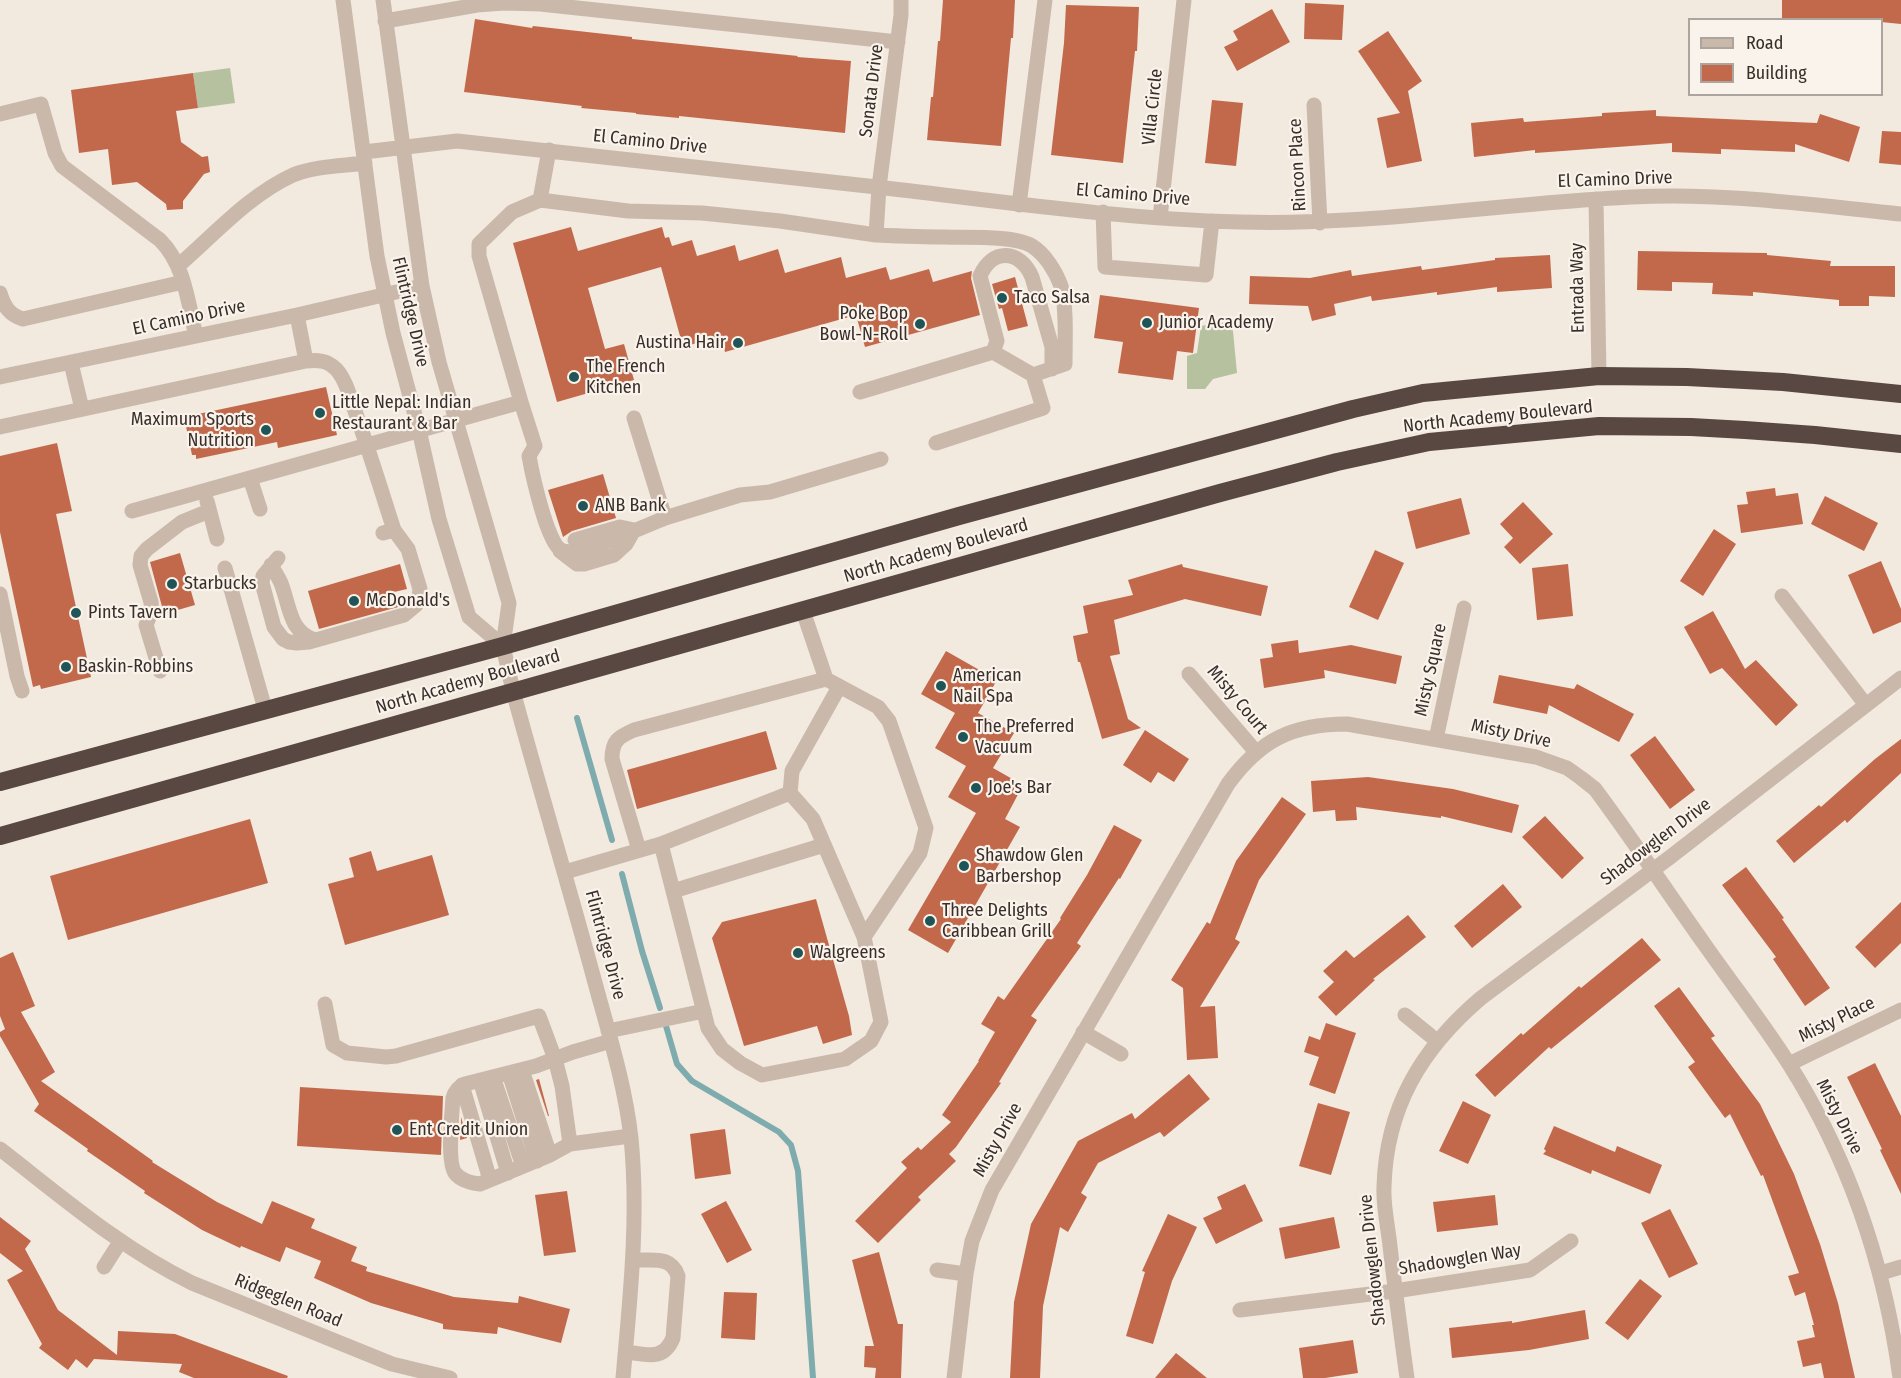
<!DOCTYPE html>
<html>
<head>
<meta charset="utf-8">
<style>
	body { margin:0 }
	#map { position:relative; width:1901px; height:1378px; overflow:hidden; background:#f2e9df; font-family:"Fira Sans Condensed",sans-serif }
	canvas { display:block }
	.legend { position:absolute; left:1688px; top:18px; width:195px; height:78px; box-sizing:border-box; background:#faf3eb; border:2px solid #aca49e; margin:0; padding:8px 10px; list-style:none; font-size:18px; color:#382e2a }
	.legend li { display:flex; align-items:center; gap:12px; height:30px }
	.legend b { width:30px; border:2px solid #aca49e }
</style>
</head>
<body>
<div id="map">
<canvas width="1901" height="1378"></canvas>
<ul class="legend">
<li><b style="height:8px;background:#cab9ab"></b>Road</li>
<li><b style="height:16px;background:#c2694c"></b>Building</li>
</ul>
</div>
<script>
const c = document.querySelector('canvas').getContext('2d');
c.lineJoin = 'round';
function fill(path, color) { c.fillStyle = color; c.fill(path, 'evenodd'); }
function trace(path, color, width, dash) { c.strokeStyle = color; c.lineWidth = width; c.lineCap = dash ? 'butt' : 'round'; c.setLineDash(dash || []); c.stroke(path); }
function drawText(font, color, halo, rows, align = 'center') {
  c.font = font + ' "Fira Sans Condensed",sans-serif'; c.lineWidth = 4.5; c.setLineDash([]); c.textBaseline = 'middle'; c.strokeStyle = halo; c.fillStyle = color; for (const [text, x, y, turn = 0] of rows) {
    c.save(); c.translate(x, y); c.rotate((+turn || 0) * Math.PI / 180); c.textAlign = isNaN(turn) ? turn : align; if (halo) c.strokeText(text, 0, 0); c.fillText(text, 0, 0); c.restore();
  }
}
fill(new Path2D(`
	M 230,68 L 235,103 L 198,108 L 193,73 Z
	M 1232,321 L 1237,373 L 1213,379 L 1205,389 L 1187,389 L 1187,356 L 1197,353 L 1201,326 Z`), '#b5c19f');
trace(new Path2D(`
	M 577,718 L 612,840
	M 622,874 L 642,951 L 660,1008
	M 666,1026 L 677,1064 L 692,1081 L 779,1132 L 791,1145 L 798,1171 L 813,1378`), '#7eacae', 6);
fill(new Path2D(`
	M 943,0 L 1015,0 L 1013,38 L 1011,38 L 1001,146 L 927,140 L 931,97 L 933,97 L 938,41 L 940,41 Z
	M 1782,0 L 1901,0 L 1901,24 L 1881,22 L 1881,20 L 1782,18 Z
	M 1305,3 L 1344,5 L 1342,40 L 1304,39 Z
	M 1066,5 L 1139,7 L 1137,51 L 1135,51 L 1123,163 L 1051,155 L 1064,43 Z
	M 1272,9 L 1290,42 L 1237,71 L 1224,47 L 1238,40 L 1233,31 Z
	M 475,19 L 532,28 L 533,26 L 632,37 L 632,39 L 798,56 L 797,57 L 851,61 L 845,133 L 679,116 L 679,118 L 636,114 L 636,113 L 581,108 L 582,106 L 464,92 Z
	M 1388,31 L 1422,81 L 1408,91 L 1422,161 L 1387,168 L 1377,118 L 1400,113 L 1358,51 Z
	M 193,73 L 198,108 L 176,111 L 181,142 L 202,157 L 208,156 L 210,172 L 204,174 L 183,201 L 183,209 L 167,210 L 166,204 L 137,182 L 112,185 L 108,149 L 79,153 L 71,90 Z
	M 1212,100 L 1243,103 L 1236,166 L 1205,163 Z
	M 1656,110 L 1656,116 L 1817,123 L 1820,114 L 1860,127 L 1849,162 L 1795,144 L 1795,152 L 1721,149 L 1721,154 L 1672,152 L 1672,143 L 1535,153 L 1535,150 L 1474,157 L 1471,123 L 1523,118 L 1524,122 L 1602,116 L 1602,113 Z
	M 1882,131 L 1901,132 L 1901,165 L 1879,163 Z
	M 571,227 L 578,251 L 662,227 L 665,238 L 669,237 L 672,246 L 692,240 L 697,256 L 735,245 L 739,261 L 778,249 L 785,273 L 841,257 L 846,278 L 886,267 L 890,280 L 929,269 L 933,282 L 972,271 L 971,278 L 980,315 L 865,347 L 856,315 L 725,352 L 721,336 L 683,347 L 661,267 L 588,288 L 605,349 L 624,344 L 634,380 L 557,402 L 513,243 Z
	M 1638,251 L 1767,253 L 1767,255 L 1831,261 L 1830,266 L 1895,266 L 1895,297 L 1869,296 L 1869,306 L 1839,306 L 1839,300 L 1753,292 L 1753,296 L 1712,294 L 1713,283 L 1672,282 L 1672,291 L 1637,290 Z
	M 1550,255 L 1552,288 L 1497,292 L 1497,287 L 1437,295 L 1437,292 L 1372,301 L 1371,296 L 1334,304 L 1336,315 L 1312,321 L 1308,306 L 1249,304 L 1250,276 L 1310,278 L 1351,270 L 1352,276 L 1421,266 L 1422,270 L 1495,260 L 1495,258 Z
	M 1015,277 L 1028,326 L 1008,331 L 1002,308 L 999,309 L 992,284 Z
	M 1100,295 L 1199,308 L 1193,353 L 1177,351 L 1173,380 L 1118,373 L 1123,342 L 1094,338 Z
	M 326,387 L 337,435 L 278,448 L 277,442 L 196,459 L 196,455 L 192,455 L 184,417 Z
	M 57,443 L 72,511 L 56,514 L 91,677 L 41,689 L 40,685 L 33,687 L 0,532 L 0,456 Z
	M 603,474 L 616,518 L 572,531 L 563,537 L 548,490 Z
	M 1775,488 L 1776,496 L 1798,493 L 1803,524 L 1741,533 L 1737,505 L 1748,504 L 1746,492 Z
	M 1825,496 L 1878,523 L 1864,551 L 1811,524 Z
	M 1461,498 L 1470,534 L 1416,549 L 1407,512 Z
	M 1523,502 L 1553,534 L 1520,564 L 1504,547 L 1513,538 L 1500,524 Z
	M 1714,529 L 1736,544 L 1703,596 L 1680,581 Z
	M 1375,550 L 1404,563 L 1378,620 L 1349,607 Z
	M 180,553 L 195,605 L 164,614 L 150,562 Z
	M 1881,561 L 1901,609 L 1901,622 L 1873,634 L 1848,575 Z
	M 400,564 L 407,589 L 394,592 L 398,607 L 319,629 L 308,591 Z
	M 1182,564 L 1183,567 L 1268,586 L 1261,616 L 1185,599 L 1114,620 L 1120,654 L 1110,656 L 1128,719 L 1141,728 L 1102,739 L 1080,662 L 1078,662 L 1073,636 L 1088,633 L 1083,606 L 1133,595 L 1128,580 Z
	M 1568,564 L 1573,616 L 1537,620 L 1532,568 Z
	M 1713,611 L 1745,669 L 1756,660 L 1798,705 L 1776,726 L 1722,668 L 1710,674 L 1684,627 Z
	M 1298,640 L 1299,653 L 1351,645 L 1402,656 L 1396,684 L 1324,670 L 1325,678 L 1264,688 L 1260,659 L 1273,657 L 1271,644 Z
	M 946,651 L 997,680 L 978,713 L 1014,733 L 993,768 L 1023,785 L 1005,819 L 1020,827 L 948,953 L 908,930 L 976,813 L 948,797 L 966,766 L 935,748 L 955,713 L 921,694 Z
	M 1499,675 L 1574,689 L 1577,684 L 1634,714 L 1619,742 L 1549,705 L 1547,714 L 1493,703 Z
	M 1145,730 L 1189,759 L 1174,782 L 1158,772 L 1151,783 L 1123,765 Z
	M 766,731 L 777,769 L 637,809 L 627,770 Z
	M 1655,736 L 1695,790 L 1670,809 L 1630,755 Z
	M 1901,739 L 1901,773 L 1847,823 L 1845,820 L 1794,863 L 1776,841 L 1819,805 L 1821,807 L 1875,759 Z
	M 1368,777 L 1453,789 L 1519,805 L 1512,833 L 1441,816 L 1441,818 L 1356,807 L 1357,820 L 1336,821 L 1335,810 L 1313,812 L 1311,781 Z
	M 1282,797 L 1306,814 L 1259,880 L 1235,939 L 1240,942 L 1200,1007 L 1215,1006 L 1218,1058 L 1187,1060 L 1183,988 L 1171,980 L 1207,922 L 1210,924 L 1236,861 Z
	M 1545,816 L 1584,858 L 1562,879 L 1522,837 Z
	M 250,819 L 268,883 L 68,940 L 50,876 Z
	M 1114,825 L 1142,840 L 1120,879 L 1119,878 L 1077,943 L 1081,946 L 1031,1016 L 1037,1020 L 999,1082 L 1001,1083 L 956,1147 L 949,1154 L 956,1161 L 918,1197 L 921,1200 L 878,1243 L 855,1221 L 907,1168 L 901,1162 L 918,1147 L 921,1150 L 951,1122 L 942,1115 L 979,1061 L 978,1061 L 995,1032 L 981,1024 L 998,996 L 1004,1000 L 1061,919 L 1060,918 L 1087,875 Z
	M 371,851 L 377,871 L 432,855 L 449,915 L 345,945 L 328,884 L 354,877 L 349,858 Z
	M 1746,867 L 1784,918 L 1782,919 L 1830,988 L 1805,1006 L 1773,959 L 1776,957 L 1722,885 Z
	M 1503,884 L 1522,907 L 1472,948 L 1454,926 Z
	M 816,899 L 849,1016 L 852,1035 L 823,1044 L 817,1026 L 744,1046 L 712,938 L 722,922 Z
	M 1901,902 L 1901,943 L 1875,968 L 1855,947 Z
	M 1408,915 L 1426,937 L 1373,979 L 1375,980 L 1336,1016 L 1318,997 L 1334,982 L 1323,971 L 1346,950 L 1354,958 Z
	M 1642,938 L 1661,960 L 1551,1049 L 1549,1047 L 1495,1097 L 1475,1075 L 1521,1033 L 1523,1035 L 1579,986 L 1581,988 Z
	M 13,952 L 35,1006 L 21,1012 L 55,1072 L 41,1081 L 153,1161 L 152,1162 L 217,1202 L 262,1224 L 272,1201 L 315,1219 L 311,1228 L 357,1247 L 351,1261 L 367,1267 L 366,1271 L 454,1297 L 518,1303 L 519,1296 L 570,1309 L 561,1343 L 498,1327 L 497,1334 L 443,1329 L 443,1324 L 371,1303 L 314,1278 L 321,1261 L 286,1247 L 280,1262 L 241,1246 L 240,1248 L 202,1230 L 144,1193 L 145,1191 L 87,1151 L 88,1149 L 34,1111 L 39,1104 L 0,1036 L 0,1032 L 5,1029 L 0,1016 L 0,958 Z
	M 1679,987 L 1715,1036 L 1711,1038 L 1760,1104 L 1794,1174 L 1820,1244 L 1838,1303 L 1855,1378 L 1824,1378 L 1821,1363 L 1803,1367 L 1797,1341 L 1815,1337 L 1812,1325 L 1814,1325 L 1805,1292 L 1795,1296 L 1788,1276 L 1799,1273 L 1763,1175 L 1761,1176 L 1730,1114 L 1725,1118 L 1688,1067 L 1695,1062 L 1654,1006 Z
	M 1326,1023 L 1356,1033 L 1335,1094 L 1309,1085 L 1319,1057 L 1304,1052 L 1309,1036 L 1320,1040 Z
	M 1875,1063 L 1901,1116 L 1901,1194 L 1880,1150 L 1882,1149 L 1847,1077 Z
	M 1189,1074 L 1210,1099 L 1164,1137 L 1160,1132 L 1098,1163 L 1081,1193 L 1087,1197 L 1068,1232 L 1060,1227 L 1043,1306 L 1040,1378 L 1010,1378 L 1014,1302 L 1031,1224 L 1078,1141 L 1132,1113 L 1135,1119 Z
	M 539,1079 L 549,1116 L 548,1116 L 536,1080 Z
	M 300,1087 L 443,1096 L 441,1155 L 297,1146 Z
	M 1463,1101 L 1491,1115 L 1468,1164 L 1439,1151 Z
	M 1318,1103 L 1350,1112 L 1331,1175 L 1299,1166 Z
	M 461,1117 L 467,1138 L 460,1140 L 461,1126 Z
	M 1554,1126 L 1615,1152 L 1617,1146 L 1662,1165 L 1650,1194 L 1592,1170 L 1591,1174 L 1543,1154 L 1546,1151 L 1544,1149 Z
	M 725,1129 L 731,1174 L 695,1179 L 690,1134 Z
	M 1245,1184 L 1263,1221 L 1216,1244 L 1203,1218 L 1222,1209 L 1217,1197 Z
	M 567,1191 L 576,1252 L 544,1256 L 535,1195 Z
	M 1495,1195 L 1498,1225 L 1437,1232 L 1433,1202 Z
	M 726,1201 L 752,1250 L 727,1263 L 701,1214 Z
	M 1670,1209 L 1698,1264 L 1669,1278 L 1641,1223 Z
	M 1168,1214 L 1197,1227 L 1172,1281 L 1153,1344 L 1126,1336 L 1145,1272 L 1142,1271 Z
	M 0,1217 L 31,1241 L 25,1249 L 58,1310 L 117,1355 L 118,1331 L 175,1334 L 288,1376 L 287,1378 L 194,1378 L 179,1372 L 182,1364 L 94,1359 L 87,1368 L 76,1359 L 68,1370 L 39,1348 L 42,1344 L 7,1280 L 23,1271 L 0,1253 Z
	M 1334,1217 L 1340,1248 L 1285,1259 L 1279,1228 Z
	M 879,1252 L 898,1324 L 903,1324 L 901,1378 L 875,1378 L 876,1368 L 864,1367 L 865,1346 L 874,1346 L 852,1260 Z
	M 1640,1279 L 1662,1296 L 1628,1340 L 1605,1323 Z
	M 724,1292 L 757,1293 L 755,1340 L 721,1338 Z
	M 1585,1310 L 1589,1339 L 1529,1350 L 1452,1358 L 1449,1328 L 1512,1321 L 1512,1323 Z
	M 1353,1340 L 1358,1373 L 1325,1378 L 1303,1378 L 1299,1348 Z
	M 1176,1353 L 1207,1378 L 1155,1378 Z`), '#c2694c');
trace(new Path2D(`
	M 343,0 L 377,256 L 393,333 L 419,430 L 439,519 L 469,617 L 503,646
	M 383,0 L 422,286 L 439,362 L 509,603 L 503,646 L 513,691 C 539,787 568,883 594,979 C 608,1031 625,1084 631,1138 C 639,1219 630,1298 623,1378
	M 385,21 L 477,5 L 504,3 L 540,4 L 898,42
	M 1314,105 L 1320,223
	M 0,114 L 41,104 L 55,153 L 62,166 L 160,240 C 185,265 188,303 196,336
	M 364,152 L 457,141 C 597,155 737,171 877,187 C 998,201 1118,219 1240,222 C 1371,226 1501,203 1632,197 C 1722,192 1812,205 1901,214
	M 1596,199 L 1599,376
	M 540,200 L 628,211 L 702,213 L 780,221 L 876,235 L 879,187 L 901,15 L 901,0
	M 1019,205 L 1045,0
	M 1103,212 L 1105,267 L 1206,275 L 1212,221
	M 1160,218 L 1184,0
	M 876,235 C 899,236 922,237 945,237 C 965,238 1015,235 1032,246 C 1045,254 1056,272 1061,286 C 1067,305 1065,343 1065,364 L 1033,375 L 1043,408 L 936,443
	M 178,266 C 214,235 249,195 293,175 C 315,166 342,166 365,163
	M 0,293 C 4,306 9,315 23,319 L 183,282
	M 297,315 L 306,361
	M 993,352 L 997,341 L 980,276 C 992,248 1020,249 1032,277 L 1052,347 L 1052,369
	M 71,363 L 82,409
	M 0,377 L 297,315 L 422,286
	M 860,392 L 993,352 L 1033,375
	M 521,402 L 479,256 L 479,244 L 512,212 L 540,200 L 549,150
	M 634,418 L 665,518 L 740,495 L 770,492 L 881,459
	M 0,427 L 306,361 C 318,360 327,360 336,369 C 346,380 350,397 355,411 C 369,450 381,490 394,530 L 383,533
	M 250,478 L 260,509
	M 207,501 L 217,539
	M 132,511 L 521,402 L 535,446 L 529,456 C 532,473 547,543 561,550 C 574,558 648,525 665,518
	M 560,551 L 577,564 L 584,564 L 614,555 L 626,544 L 634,530 L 620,527 L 575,540
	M 278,558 L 263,576 L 262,583 L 274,627 L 283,639 L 289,642 L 297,643 L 309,642 L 404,615 L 416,605 L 419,597 L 420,589 L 408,549 L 394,530
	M 271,565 C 275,573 280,579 282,586 C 290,608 290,632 315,640
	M 225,568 L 265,709
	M 0,594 L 17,676 L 22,691
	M 1782,596 L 1866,705
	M 160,671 L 146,625 L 152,610 L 151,602 L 140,565 L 141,556 L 147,549 L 182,522 L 209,511
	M 1189,674 L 1256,752
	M 1436,739 L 1464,608
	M 790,793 L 813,819 L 864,937
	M 661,844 L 790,793 L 792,771 L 839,687
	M 639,850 L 612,759 C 612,741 618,737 634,730 L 826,679
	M 565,872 L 661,844 L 708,1028 L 722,1049 L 740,1063 L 762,1075 L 845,1059 L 871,1041 L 881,1022 L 864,937 L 920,853 L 926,828 L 889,721 L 878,707 L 826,679 L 803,611
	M 673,891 L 824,845
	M 325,1004 L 333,1045 L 347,1053 L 386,1057 L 396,1056 L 539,1016 L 555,1059 L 562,1086 L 570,1144 L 630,1136
	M 1405,1015 L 1437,1041
	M 608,1031 L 704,1011
	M 1083,1032 L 1121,1054
	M 1789,1064 L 1901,1010
	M 522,1070 L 550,1155
	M 509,1073 L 537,1161
	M 493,1077 L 523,1166
	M 480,1080 L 508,1173
	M 462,1085 L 490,1180
	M 570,1144 L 550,1155 L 480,1184 C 471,1183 461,1181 455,1173 C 447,1162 452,1113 453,1098 C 455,1091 458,1087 465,1084 L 536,1066 L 573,1052 L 611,1041
	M 0,1149 C 62,1197 122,1249 192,1283 L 392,1364 L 450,1378
	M 104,1267 L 120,1242
	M 937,1270 L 966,1274
	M 1881,1273 L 1901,1267
	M 1240,1310 L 1395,1291 L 1530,1270 L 1571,1241
	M 626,1352 C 646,1354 663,1362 673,1338 L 678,1276 C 671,1255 652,1261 634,1260
	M 954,1378 L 966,1274 L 972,1241 L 992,1190 L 1228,784 C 1260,740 1292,724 1347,724 L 1536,757 L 1567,768 L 1581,778 L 1595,789 C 1633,840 1668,893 1705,945 C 1733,985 1763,1023 1789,1064 C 1849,1159 1885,1267 1900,1378
	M 1407,1378 C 1401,1334 1395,1290 1390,1246 C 1388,1227 1383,1206 1384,1187 C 1386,1108 1421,1049 1481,998 L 1669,858 L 1901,678`), '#cab9ab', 15);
trace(new Path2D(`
	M 0,782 L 503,646 L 959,516 L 1353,409 L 1423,393 L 1599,376 L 1687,377 L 1783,382 L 1901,394
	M 0,836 L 1220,493 L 1337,462 L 1429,442 L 1599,426 L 1691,427 L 1745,430 L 1815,435 L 1901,444`), '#584841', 18);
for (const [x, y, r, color] of [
	[1002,298,6,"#205558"],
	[1147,323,6,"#205558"],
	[920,324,6,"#205558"],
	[738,343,6,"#205558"],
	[574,377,6,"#205558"],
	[320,413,6,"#205558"],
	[266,430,6,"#205558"],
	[583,506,6,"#205558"],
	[172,584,6,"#205558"],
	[354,601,6,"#205558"],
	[76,613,6,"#205558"],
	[66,667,6,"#205558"],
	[941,686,6,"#205558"],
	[963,737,6,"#205558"],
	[976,788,6,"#205558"],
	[964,866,6,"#205558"],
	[930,921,6,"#205558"],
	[798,953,6,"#205558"],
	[397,1130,6,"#205558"]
]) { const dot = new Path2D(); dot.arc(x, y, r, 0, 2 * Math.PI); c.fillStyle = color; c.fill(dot); trace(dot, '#faf3eb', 2); }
drawText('18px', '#382e2a', '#faf3eb', [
	["Sonata Drive",872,91,-83],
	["Villa Circle",1153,107,-84],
	["El Camino Drive",650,142,6],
	["Rincon Place",1298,165,-93],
	["El Camino Drive",1615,180,-2],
	["El Camino Drive",1133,195,5],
	["Entrada Way",1578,288,-91],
	["Flintridge Drive",410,312,77],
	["El Camino Drive",189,318,-12],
	["North Academy Boulevard",1498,417,-6],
	["North Academy Boulevard",936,551,-16],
	["Misty Square",1431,670,-78],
	["North Academy Boulevard",468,682,-16],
	["Misty Court",1237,700,50],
	["Misty Drive",1511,734,12],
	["Shadowglen Drive",1656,842,-37],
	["Flintridge Drive",605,945,75],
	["Misty Place",1837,1020,-26],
	["Misty Drive",1839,1117,63],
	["Misty Drive",998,1140,-61],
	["Shadowglen Drive",1373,1260,-96],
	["Shadowglen Way",1460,1260,-9],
	["Ridgeglen Road",288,1301,22]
]);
drawText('18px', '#382e2a', '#faf3eb', [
	["Taco Salsa",1014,298],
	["Poke Bop",908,314,"right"],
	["Bowl-N-Roll",908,335,"right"],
	["Junior Academy",1159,323],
	["Austina Hair",726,343,"right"],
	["The French",586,367],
	["Kitchen",586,388],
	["Little Nepal: Indian",332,403],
	["Restaurant & Bar",332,424],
	["Maximum Sports",254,420,"right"],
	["Nutrition",254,441,"right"],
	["ANB Bank",595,506],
	["Starbucks",184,584],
	["McDonald's",366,601],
	["Pints Tavern",88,613],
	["Baskin-Robbins",78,667],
	["American",953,676],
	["Nail Spa",953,697],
	["The Preferred",975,727],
	["Vacuum",975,748],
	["Joe's Bar",988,788],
	["Shawdow Glen",976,856],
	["Barbershop",976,877],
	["Three Delights",942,911],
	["Caribbean Grill",942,932],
	["Walgreens",810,953],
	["Ent Credit Union",409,1130]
], 'left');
</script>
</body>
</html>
